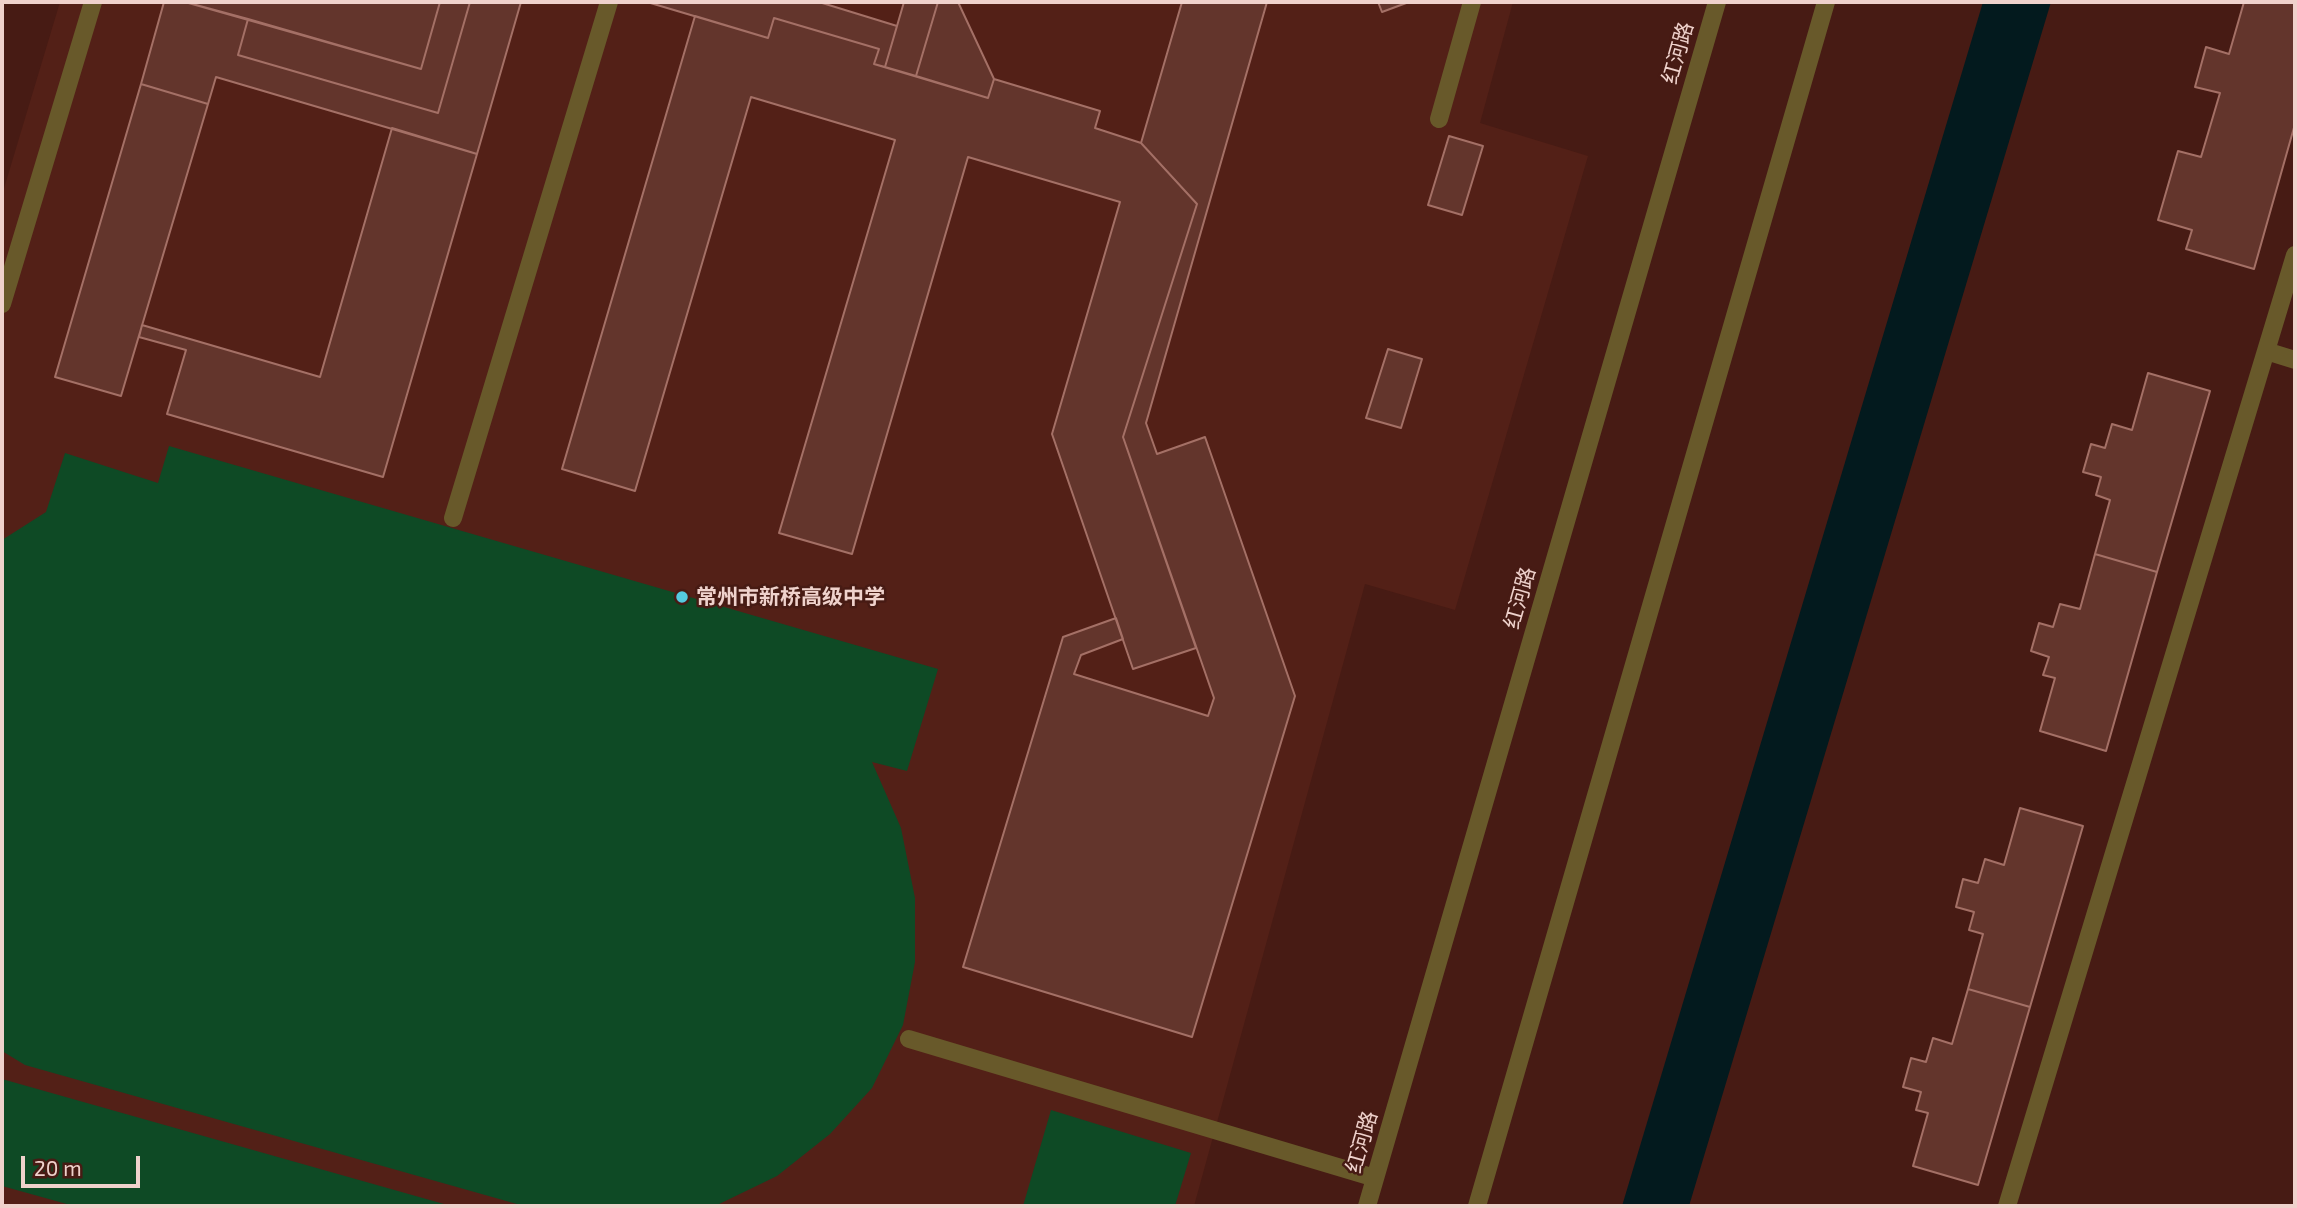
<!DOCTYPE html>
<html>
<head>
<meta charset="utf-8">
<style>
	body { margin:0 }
	#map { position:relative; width:2297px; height:1208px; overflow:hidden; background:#471b14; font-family:"Exo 2",sans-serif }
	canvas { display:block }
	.frame { position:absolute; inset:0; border:4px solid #efd2cc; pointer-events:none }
	.scale { position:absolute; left:21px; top:1156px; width:119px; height:32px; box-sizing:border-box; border:4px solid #efd2cc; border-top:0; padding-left:9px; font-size:21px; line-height:24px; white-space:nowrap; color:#efd2cc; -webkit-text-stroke:5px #471b14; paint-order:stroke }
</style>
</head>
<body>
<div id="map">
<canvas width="2297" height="1208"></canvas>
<div class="frame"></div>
<div class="scale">20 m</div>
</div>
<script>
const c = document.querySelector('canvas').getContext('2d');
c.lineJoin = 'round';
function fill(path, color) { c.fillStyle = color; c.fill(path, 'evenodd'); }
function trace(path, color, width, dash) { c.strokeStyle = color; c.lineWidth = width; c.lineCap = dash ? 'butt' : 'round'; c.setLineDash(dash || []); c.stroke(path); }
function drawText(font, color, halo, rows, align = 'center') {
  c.font = font + ' "Exo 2","Noto Sans SC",sans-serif'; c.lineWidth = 5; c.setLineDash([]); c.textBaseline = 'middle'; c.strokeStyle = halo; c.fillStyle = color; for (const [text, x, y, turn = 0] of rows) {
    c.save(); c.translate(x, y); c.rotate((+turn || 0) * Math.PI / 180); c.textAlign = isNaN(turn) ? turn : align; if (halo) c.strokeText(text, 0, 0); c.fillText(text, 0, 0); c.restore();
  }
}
fill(new Path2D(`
	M 60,2 L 1513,2 L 1480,123 L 1588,156 L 1455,610 L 1365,584 L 1194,1206 L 2,1206 L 2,195 Z`), '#532017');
fill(new Path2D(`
	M 169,446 L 938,669 L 907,771 L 872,762 L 901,828 L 915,898 L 915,962 L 903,1025 L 872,1088 L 830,1134 L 777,1176 L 715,1206 L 524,1206 L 25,1065 L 2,1051 L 2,540 L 46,512 L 65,453 L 158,483 Z
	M 2,1079 L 451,1206 L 74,1206 L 2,1186 Z
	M 1051,1110 L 1191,1153 L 1175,1206 L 1023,1206 Z`), '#0e4a25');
fill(new Path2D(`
	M 1983,2 L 2051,2 L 1689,1206 L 1622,1206 Z`), '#031a1e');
const building = new Path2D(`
	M 164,2 L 185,2 L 248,19 L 238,55 L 438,113 L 470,2 L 521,2 L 477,154 L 216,77 L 208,104 L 141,84 Z
	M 185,2 L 440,2 L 421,69 Z
	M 440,2 L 470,2 L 438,113 L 238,55 L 248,19 L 421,69 Z
	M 647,2 L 819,2 L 897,26 L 885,67 L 874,64 L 879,49 L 774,18 L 768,38 Z
	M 904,2 L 938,2 L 916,76 L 885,67 Z
	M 938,2 L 958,2 L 994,79 L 988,98 L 916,76 Z
	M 1182,2 L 1267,2 L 1146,423 L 1157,454 L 1205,437 L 1295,696 L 1192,1037 L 963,967 L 1063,637 L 1116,618 L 1123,639 L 1081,655 L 1074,674 L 1208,716 L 1214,698 L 1123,437 L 1197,204 L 1141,143 Z
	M 1378,2 L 1409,2 L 1382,12 Z
	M 2244,2 L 2295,2 L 2295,124 L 2254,269 L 2186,249 L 2192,230 L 2158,220 L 2178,151 L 2201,157 L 2220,93 L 2195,87 L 2206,47 L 2229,54 Z
	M 695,16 L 768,38 L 774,18 L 879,49 L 874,64 L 988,98 L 994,79 L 1100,111 L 1095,128 L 1141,143 L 1197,204 L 1123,437 L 1196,648 L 1133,669 L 1052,434 L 1120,202 L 968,157 L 852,554 L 779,533 L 895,140 L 751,97 L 635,491 L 562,469 Z
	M 141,84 L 208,104 L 121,396 L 55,377 Z
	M 392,128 L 477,154 L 383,477 L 167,414 L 186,350 L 139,337 L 142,325 L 320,377 Z
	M 1449,136 L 1483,146 L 1462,215 L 1428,205 Z
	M 1388,349 L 1422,359 L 1401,428 L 1366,418 Z
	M 2148,373 L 2210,391 L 2157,572 L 2095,554 L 2110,500 L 2096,495 L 2101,477 L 2083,472 L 2091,444 L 2105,448 L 2112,424 L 2132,430 Z
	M 2095,554 L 2157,572 L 2106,751 L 2040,731 L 2055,678 L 2043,675 L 2049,657 L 2031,651 L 2039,623 L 2053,627 L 2060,604 L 2080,609 Z
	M 2020,808 L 2083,826 L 2030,1007 L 1968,989 L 1983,934 L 1969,930 L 1974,912 L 1956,907 L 1963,879 L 1978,883 L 1985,859 L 2004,865 Z
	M 1968,989 L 2030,1007 L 1978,1185 L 1913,1166 L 1928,1113 L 1916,1110 L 1921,1092 L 1903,1087 L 1911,1058 L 1926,1062 L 1933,1038 L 1952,1044 Z`);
fill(building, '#63352c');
trace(building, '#a47066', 2);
trace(new Path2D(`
	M 1439,119 L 1472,2
	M 2,304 L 93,2
	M 2266,351 L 2295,360
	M 453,518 L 609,2
	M 909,1039 L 1375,1178
	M 1367,1206 L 1717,2
	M 1477,1206 L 1826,2
	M 2007,1206 L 2295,255`), '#68592a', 18);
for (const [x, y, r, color] of [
	[682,597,7,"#55cadf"]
]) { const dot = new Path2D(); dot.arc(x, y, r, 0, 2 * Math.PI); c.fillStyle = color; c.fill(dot); trace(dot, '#471b14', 2.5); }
drawText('21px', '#efd2cc', '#471b14', [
	["红河路",1678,53,-74],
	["红河路",1520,598,-74],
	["红河路",1362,1142,-74]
]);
drawText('bold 21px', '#efd2cc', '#471b14', [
	["常州市新桥高级中学",696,597]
], 'left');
</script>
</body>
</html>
